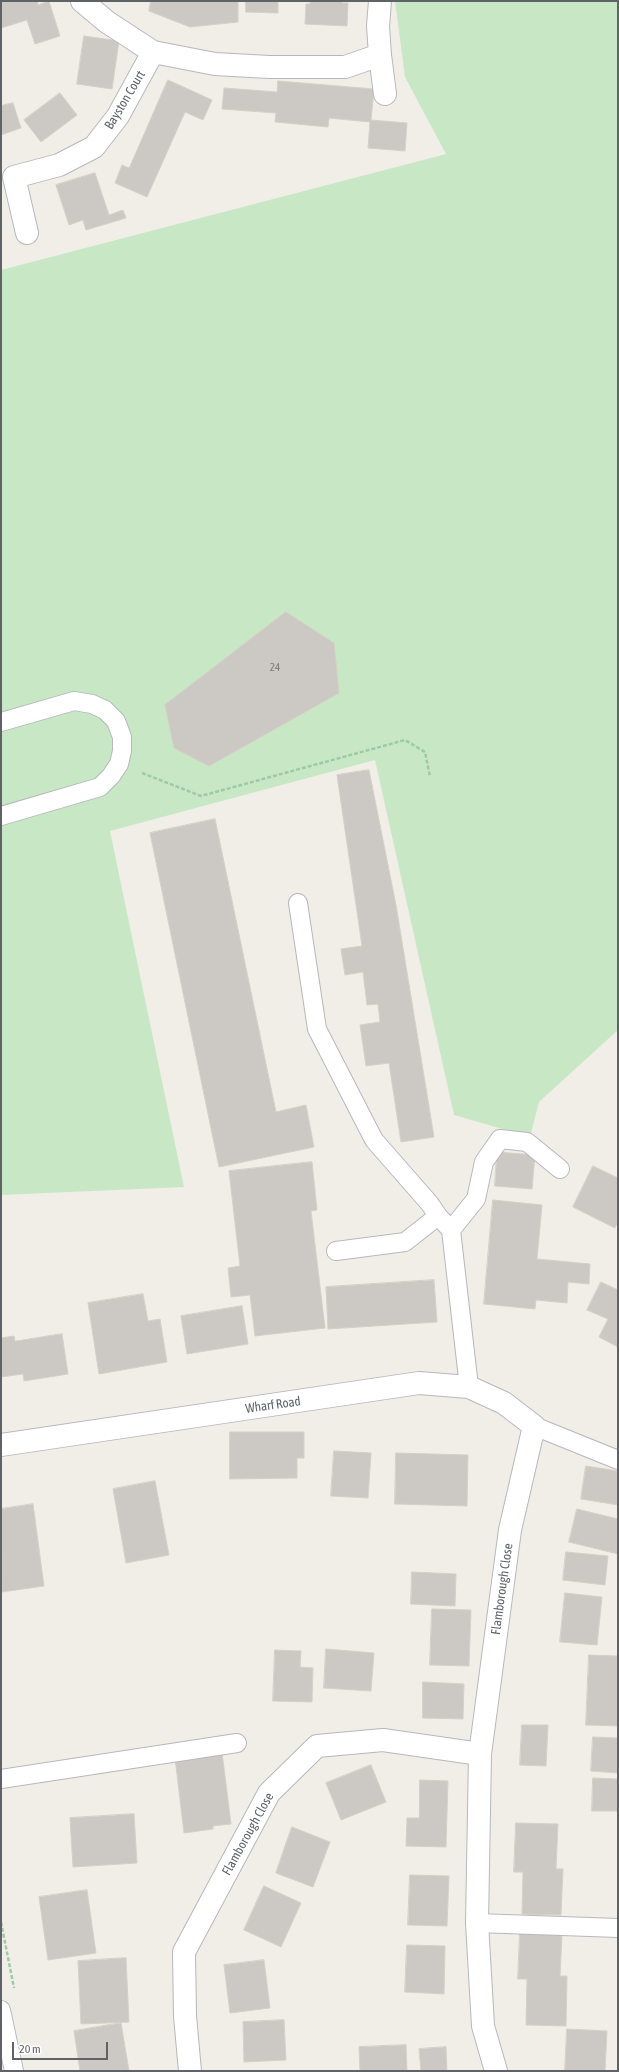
<!DOCTYPE html>
<html>
<head>
<meta charset="utf-8">
<style>
	body { margin:0 }
	#map { position:relative; width:619px; height:2072px; overflow:hidden; background:#f1eee8; font-family:"Asap Condensed",sans-serif }
	canvas { display:block }
	.frame { position:absolute; inset:0; border:2px solid #5f6368; pointer-events:none }
	.scale { position:absolute; left:12px; top:2042px; width:96px; height:18px; box-sizing:border-box; border:2px solid #5f6368; border-top:0; padding-left:5px; font-size:12px; line-height:14px; white-space:nowrap; color:#5f6368; -webkit-text-stroke:3px #fff; paint-order:stroke }
</style>
</head>
<body>
<div id="map">
<canvas width="619" height="2072"></canvas>
<div class="frame"></div>
<div class="scale">20 m</div>
</div>
<script>
const c = document.querySelector('canvas').getContext('2d');
c.lineJoin = 'round';
function fill(path, color) { c.fillStyle = color; c.fill(path, 'evenodd'); }
function trace(path, color, width, dash) { c.strokeStyle = color; c.lineWidth = width; c.lineCap = dash ? 'butt' : 'round'; c.setLineDash(dash || []); c.stroke(path); }
function drawText(font, color, halo, rows, align = 'center') {
  c.font = font + ' "Asap Condensed",sans-serif'; c.lineWidth = 4; c.setLineDash([]); c.textBaseline = 'middle'; c.strokeStyle = halo; c.fillStyle = color; for (const [text, x, y, turn = 0] of rows) {
    c.save(); c.translate(x, y); c.rotate((+turn || 0) * Math.PI / 180); c.textAlign = isNaN(turn) ? turn : align; if (halo) c.strokeText(text, 0, 0); c.fillText(text, 0, 0); c.restore();
  }
}
fill(new Path2D(`
	M 395,1 L 618,1 L 618,1030 L 539,1102 L 530,1137 L 454,1115 L 375,760 L 110,831 L 184,1187 L 1,1195 L 1,270 L 446,154 L 405,77 Z`), '#c8e8c5');
const building = new Path2D(`
	M 1,1 L 37,1 L 38,5 L 49,1 L 60,36 L 35,44 L 27,20 L 1,28 Z
	M 151,1 L 238,1 L 238,22 L 190,27 L 149,11 Z
	M 246,1 L 278,1 L 278,13 L 246,12 Z
	M 310,1 L 342,1 L 342,3 L 348,3 L 347,26 L 305,24 L 306,4 L 310,4 Z
	M 84,36 L 119,41 L 112,89 L 77,84 Z
	M 168,80 L 212,100 L 203,120 L 185,112 L 147,197 L 115,183 L 122,165 L 129,168 Z
	M 278,81 L 374,89 L 371,120 L 407,123 L 405,151 L 368,148 L 370,122 L 329,118 L 328,127 L 275,122 L 276,113 L 222,109 L 224,88 L 277,92 Z
	M 60,93 L 77,115 L 41,142 L 24,120 Z
	M 13,103 L 21,128 L 1,135 L 1,106 Z
	M 95,173 L 109,215 L 123,210 L 126,218 L 86,230 L 83,220 L 69,225 L 56,185 Z
	M 286,612 L 334,643 L 339,693 L 209,766 L 174,748 L 165,705 Z
	M 369,770 L 396,905 L 434,1137 L 401,1142 L 389,1063 L 366,1066 L 360,1025 L 380,1022 L 378,1004 L 367,1005 L 363,972 L 345,975 L 341,949 L 362,946 L 337,775 Z
	M 215,819 L 276,1112 L 306,1105 L 314,1147 L 219,1167 L 150,833 Z
	M 497,1152 L 535,1155 L 532,1189 L 495,1186 Z
	M 312,1162 L 317,1210 L 311,1211 L 325,1328 L 255,1336 L 250,1295 L 231,1297 L 228,1268 L 240,1266 L 229,1171 Z
	M 593,1166 L 618,1178 L 618,1221 L 615,1228 L 573,1207 Z
	M 493,1200 L 542,1205 L 537,1259 L 590,1264 L 589,1284 L 568,1282 L 567,1303 L 536,1300 L 535,1309 L 484,1304 Z
	M 434,1280 L 437,1322 L 328,1329 L 326,1287 Z
	M 601,1282 L 618,1290 L 618,1347 L 599,1337 L 608,1319 L 587,1310 Z
	M 143,1294 L 148,1321 L 160,1319 L 167,1362 L 99,1374 L 88,1303 Z
	M 242,1306 L 248,1344 L 187,1354 L 181,1316 Z
	M 62,1334 L 68,1374 L 24,1381 L 23,1374 L 1,1377 L 1,1338 L 14,1336 L 15,1341 Z
	M 230,1432 L 304,1432 L 304,1458 L 297,1458 L 297,1478 L 230,1479 Z
	M 334,1451 L 371,1453 L 368,1498 L 331,1496 Z
	M 396,1453 L 468,1455 L 467,1506 L 395,1504 Z
	M 586,1466 L 618,1471 L 618,1505 L 581,1499 Z
	M 155,1481 L 169,1555 L 126,1563 L 113,1489 Z
	M 33,1504 L 44,1586 L 2,1592 L 1,1509 Z
	M 577,1509 L 618,1519 L 618,1554 L 569,1542 Z
	M 566,1552 L 608,1556 L 605,1585 L 563,1580 Z
	M 412,1572 L 456,1574 L 455,1606 L 411,1604 Z
	M 565,1593 L 602,1597 L 597,1645 L 560,1642 Z
	M 432,1609 L 471,1610 L 469,1666 L 430,1665 Z
	M 326,1649 L 374,1653 L 371,1691 L 324,1688 Z
	M 275,1650 L 301,1651 L 300,1667 L 313,1668 L 312,1702 L 273,1701 Z
	M 589,1655 L 618,1656 L 618,1726 L 586,1725 Z
	M 423,1682 L 464,1684 L 463,1719 L 423,1718 Z
	M 522,1725 L 548,1725 L 546,1766 L 520,1765 Z
	M 593,1737 L 618,1738 L 618,1773 L 591,1771 Z
	M 222,1752 L 231,1824 L 213,1826 L 213,1829 L 184,1833 L 175,1758 Z
	M 371,1765 L 386,1802 L 341,1820 L 326,1783 Z
	M 593,1778 L 618,1779 L 618,1811 L 592,1811 Z
	M 420,1780 L 448,1781 L 446,1847 L 406,1846 L 407,1818 L 419,1818 Z
	M 134,1814 L 137,1863 L 73,1867 L 70,1818 Z
	M 516,1823 L 558,1824 L 556,1869 L 563,1869 L 561,1915 L 522,1914 L 523,1872 L 514,1872 Z
	M 292,1827 L 330,1842 L 313,1887 L 276,1873 Z
	M 410,1875 L 449,1876 L 447,1926 L 408,1925 Z
	M 264,1886 L 301,1903 L 281,1947 L 244,1930 Z
	M 87,1890 L 96,1953 L 48,1960 L 39,1897 Z
	M 520,1932 L 562,1934 L 560,1976 L 567,1976 L 566,2026 L 526,2025 L 527,1979 L 518,1979 Z
	M 407,1945 L 445,1946 L 444,1994 L 405,1992 Z
	M 126,1958 L 129,2022 L 81,2024 L 78,1961 Z
	M 264,1960 L 270,2008 L 230,2013 L 224,1965 Z
	M 284,2020 L 286,2060 L 244,2062 L 243,2022 Z
	M 121,2023 L 129,2071 L 80,2071 L 74,2031 Z
	M 567,2029 L 607,2031 L 605,2071 L 565,2071 Z
	M 406,2045 L 407,2071 L 360,2071 L 359,2047 Z
	M 446,2047 L 447,2071 L 421,2071 L 419,2049 Z`);
fill(building, '#ccc9c5');
trace(building, '#d6cfc6', 1);
const service = new Path2D(`
	M 1,722 L 74,701 L 92,704 L 105,710 L 116,721 L 122,737 L 122,751 L 119,764 L 111,776 L 100,787 L 1,816
	M 298,903 L 317,1029 L 374,1140 L 430,1204 L 438,1216 L 451,1230 L 469,1387
	M 451,1230 L 476,1199 L 484,1162 L 500,1139 L 527,1142 L 560,1169
	M 336,1251 L 405,1242 L 438,1216
	M 534,1426 L 618,1460
	M 1,1779 L 237,1743
	M 477,1923 L 618,1928
	M 1,2010 L 14,2071`);
const minor = new Path2D(`
	M 82,1 L 107,22 L 153,52 L 215,64 L 269,67 L 345,67 L 380,55 L 385,94
	M 380,1 L 378,26 L 380,55
	M 27,233 L 14,177 L 59,165 L 94,147 L 118,116 L 153,52
	M 1,1445 L 419,1383 L 469,1387 L 504,1403 L 534,1426 L 510,1530 L 480,1754 L 477,1923 L 483,2026 L 496,2071
	M 190,2071 L 185,2016 L 184,1952 L 269,1793 L 317,1746 L 383,1740 L 480,1754`);
trace(service, '#b5b8bc', 20);
trace(minor, '#b5b8bc', 24);
trace(new Path2D(`
	M 142,773 L 201,796 L 405,740 L 425,752 L 430,777
	M 1,1922 L 14,1988`), '#9ec9a7', 2.5, [4, 2]);
trace(service, '#fff', 18);
trace(minor, '#fff', 22);
drawText('11px', '#7a7c7f', null, [
	["24",275,668]
]);
drawText('13px', '#5f6368', '#fff', [
	["Bayston Court",125,100,-59],
	["Wharf Road",273,1405,-8],
	["Flamborough Close",502,1589,-82],
	["Flamborough Close",248,1834,-61]
]);
</script>
</body>
</html>
